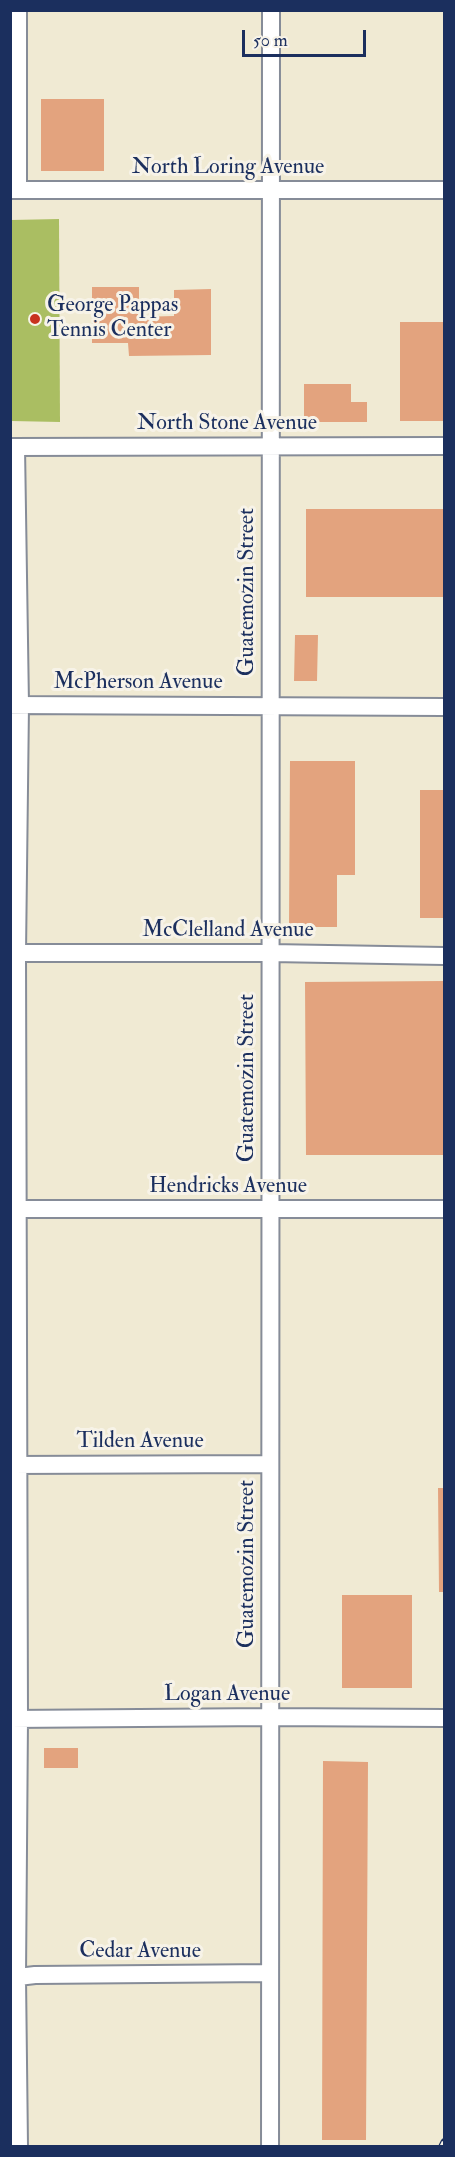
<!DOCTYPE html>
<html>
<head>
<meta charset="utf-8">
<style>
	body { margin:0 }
	#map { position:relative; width:455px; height:2157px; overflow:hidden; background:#f0ead3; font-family:"IM FELL Double Pica",serif }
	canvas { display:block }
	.frame { position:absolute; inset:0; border:12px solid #1b2f5e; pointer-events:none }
	.scale { position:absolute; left:242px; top:30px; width:124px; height:27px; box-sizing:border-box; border:3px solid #1b2f5e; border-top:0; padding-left:8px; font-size:18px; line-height:21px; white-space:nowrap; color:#1b2f5e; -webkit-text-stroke:4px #f7f3e8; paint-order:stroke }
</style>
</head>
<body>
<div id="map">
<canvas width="455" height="2157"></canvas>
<div class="frame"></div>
<div class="scale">50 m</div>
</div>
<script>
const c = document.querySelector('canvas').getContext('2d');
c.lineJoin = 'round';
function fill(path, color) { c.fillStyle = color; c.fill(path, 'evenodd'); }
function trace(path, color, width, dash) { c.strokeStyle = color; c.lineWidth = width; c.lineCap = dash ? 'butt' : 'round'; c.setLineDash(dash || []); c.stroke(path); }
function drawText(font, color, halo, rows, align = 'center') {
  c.font = font + ' "IM FELL Double Pica",serif'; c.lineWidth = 6; c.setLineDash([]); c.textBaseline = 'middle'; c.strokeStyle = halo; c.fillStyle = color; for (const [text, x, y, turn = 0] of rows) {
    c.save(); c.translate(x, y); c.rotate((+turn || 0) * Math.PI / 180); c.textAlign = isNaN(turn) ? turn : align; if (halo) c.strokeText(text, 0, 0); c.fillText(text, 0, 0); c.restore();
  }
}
fill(new Path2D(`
	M 59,219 L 60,422 L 11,421 L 11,220 Z`), '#aabe62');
fill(new Path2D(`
	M 41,99 L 104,99 L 104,171 L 41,171 Z
	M 92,287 L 139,287 L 139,317 L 174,316 L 174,290 L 211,289 L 211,355 L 129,356 L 128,343 L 92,343 Z
	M 400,322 L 444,322 L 444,421 L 400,421 Z
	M 304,384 L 351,384 L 351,402 L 367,402 L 367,422 L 304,422 Z
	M 306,509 L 444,509 L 444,597 L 306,597 Z
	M 295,635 L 318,635 L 317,681 L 294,681 Z
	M 290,761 L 355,761 L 355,875 L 337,875 L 337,927 L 289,927 Z
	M 420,790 L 444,790 L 444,918 L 420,918 Z
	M 444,981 L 444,1155 L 306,1155 L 305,982 Z
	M 438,1488 L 444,1488 L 444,1592 L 439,1592 Z
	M 342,1595 L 412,1595 L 412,1688 L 342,1688 Z
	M 44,1748 L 78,1748 L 78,1768 L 44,1768 Z
	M 323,1761 L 368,1762 L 366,2140 L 322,2140 Z`), '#e3a37e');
const minor = new Path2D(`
	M 18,10 L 18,190
	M 10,190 L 444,190
	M 10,447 L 444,446
	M 16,447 L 20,705 L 17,953 L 19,1719 L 17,1977 L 19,2146
	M 10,705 L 444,707
	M 10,953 L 271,953 L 444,956
	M 10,1209 L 444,1209
	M 10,1465 L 270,1464
	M 10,1719 L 270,1717 L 444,1718
	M 10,1978 L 35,1975 L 270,1973
	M 270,2146 L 271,10`);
trace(minor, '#868c98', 20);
trace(minor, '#fff', 16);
const rail = new Path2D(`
	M 442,2146 L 444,2142`);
trace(rail, '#1b2f5e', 7);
trace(rail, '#f7f3e8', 4.5, [14]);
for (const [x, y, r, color] of [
	[35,319,6,"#c8321e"]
]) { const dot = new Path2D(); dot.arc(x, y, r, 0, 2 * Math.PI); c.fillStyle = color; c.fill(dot); trace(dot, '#f7f3e8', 2); }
drawText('22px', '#1b2f5e', '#f7f3e8', [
	["North Loring Avenue",228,168],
	["North Stone Avenue",227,424],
	["Guatemozin Street",248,592,-90],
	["McPherson Avenue",138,683],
	["McClelland Avenue",228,931],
	["Guatemozin Street",248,1078,-90],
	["Hendricks Avenue",228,1187],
	["Tilden Avenue",140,1442],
	["Guatemozin Street",248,1564,-90],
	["Logan Avenue",227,1695],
	["Cedar Avenue",140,1952]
]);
drawText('22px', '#1b2f5e', '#f7f3e8', [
	["George Pappas",47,306],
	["Tennis Center",47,331]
], 'left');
</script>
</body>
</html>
